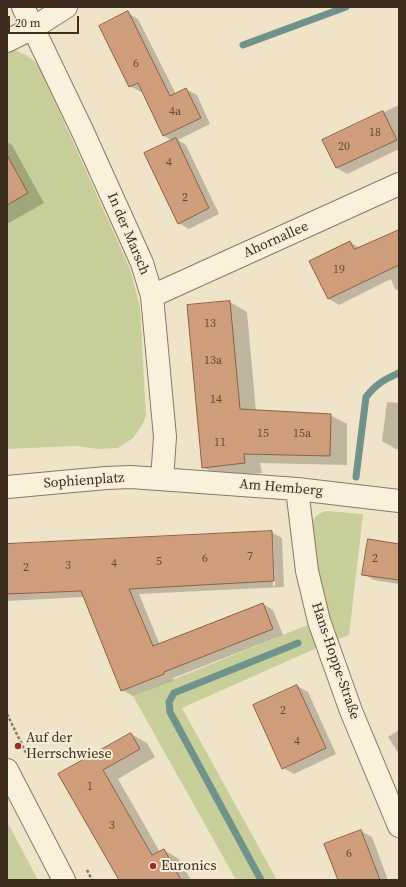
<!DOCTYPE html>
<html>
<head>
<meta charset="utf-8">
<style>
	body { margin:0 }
	#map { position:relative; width:406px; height:887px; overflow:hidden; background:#f0e4c8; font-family:"Source Serif 4",serif }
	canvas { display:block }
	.frame { position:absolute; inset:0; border:8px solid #3d2e20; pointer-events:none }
	.scale { position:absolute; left:8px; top:16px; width:71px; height:18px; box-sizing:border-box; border:2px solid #3d2e20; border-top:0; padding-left:5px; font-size:12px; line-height:14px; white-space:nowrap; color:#3d2e20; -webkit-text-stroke:3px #f7eed8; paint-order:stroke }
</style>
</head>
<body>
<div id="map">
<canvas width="406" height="887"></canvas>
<div class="frame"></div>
<div class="scale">20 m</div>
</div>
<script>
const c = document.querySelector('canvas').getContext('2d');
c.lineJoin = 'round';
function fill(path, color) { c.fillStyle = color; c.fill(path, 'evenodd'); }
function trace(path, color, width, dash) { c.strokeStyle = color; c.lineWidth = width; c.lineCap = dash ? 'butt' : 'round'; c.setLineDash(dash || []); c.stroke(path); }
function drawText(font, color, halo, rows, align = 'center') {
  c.font = font + ' "Source Serif 4",serif'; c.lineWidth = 4; c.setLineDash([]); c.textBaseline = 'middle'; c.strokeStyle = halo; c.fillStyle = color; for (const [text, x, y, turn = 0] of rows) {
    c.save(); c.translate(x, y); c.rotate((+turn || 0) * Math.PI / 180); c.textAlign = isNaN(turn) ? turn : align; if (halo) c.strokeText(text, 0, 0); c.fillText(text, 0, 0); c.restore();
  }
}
fill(new Path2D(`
	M 14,50 L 26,55 L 38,64 L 130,269 L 140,307 L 146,416 L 141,427 L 133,438 L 118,448 L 99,449 L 75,446 L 7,449 L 7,52 Z
	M 327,511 L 363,514 L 349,635 L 335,640 C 329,618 303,536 314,519 C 317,514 322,512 327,511 Z
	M 310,624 L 319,647 L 182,708 L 277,880 L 236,880 L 133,696 Z
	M 7,823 L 10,827 L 38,880 L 7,880 Z`), '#c9cf9b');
fill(new Path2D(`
	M 128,13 L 138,19 L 176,94 L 186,89 L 197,95 L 210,124 L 178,140 L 186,145 L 219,214 L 189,229 L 179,223 L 173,141 L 164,136 L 143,91 L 141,92 L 130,86 Z
	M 399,105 L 399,149 L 347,174 L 337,168 L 324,140 Z
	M 7,142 L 12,145 L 44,203 L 7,224 Z
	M 399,231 L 399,291 L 395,289 L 391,279 L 339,305 L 329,299 L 311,262 L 350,242 L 360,248 Z
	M 230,302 L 247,312 L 256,411 L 330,415 L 347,424 L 347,465 L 260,463 L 262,473 L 220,477 L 203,467 L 188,306 Z
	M 387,402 L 399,403 L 399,449 L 396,449 L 382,441 Z
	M 271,532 L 282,538 L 284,587 L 139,594 L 160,645 L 263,604 L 273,610 L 283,635 L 173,678 L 174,680 L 133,696 L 122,690 L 84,597 L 7,601 L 7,545 ZM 271,537 L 273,537 L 275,586 L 273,586 Z
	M 399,545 L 399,584 L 374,580 L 363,574 Z
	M 297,686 L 308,692 L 336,754 L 294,774 L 283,768 Z
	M 399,730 L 399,754 L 388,737 Z
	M 131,734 L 147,743 L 155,757 L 118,779 L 160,852 L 164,850 L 179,859 L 191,880 L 120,880 L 60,774 Z
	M 361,831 L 372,837 L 388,880 L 339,880 Z`), '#0003');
trace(new Path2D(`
	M 243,45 L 346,7
	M 356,477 L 366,397 C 376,384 385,379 399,373
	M 261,880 L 170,712 L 169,702 L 174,693 L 298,643`), '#6f938a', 7);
const building = new Path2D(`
	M 128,11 L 170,96 L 186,88 L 201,118 L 163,136 L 138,83 L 129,87 L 99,26 Z
	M 383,111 L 397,140 L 336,168 L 322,140 Z
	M 176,138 L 209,208 L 178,224 L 144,153 Z
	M 7,155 L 28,193 L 7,205 Z
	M 399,230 L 399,265 L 328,299 L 309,261 L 350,241 L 354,249 Z
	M 230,301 L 240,409 L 331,414 L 330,456 L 244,454 L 245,463 L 202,468 L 187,305 Z
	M 272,531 L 274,581 L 129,589 L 153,646 L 263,603 L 273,629 L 164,672 L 164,674 L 121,691 L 81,591 L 7,594 L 7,544 Z
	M 368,539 L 399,544 L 399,580 L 362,575 Z
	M 297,685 L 326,748 L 282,769 L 253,705 Z
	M 131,733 L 140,749 L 103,770 L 152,855 L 164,849 L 181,880 L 119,880 L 58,774 Z
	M 361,830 L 380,880 L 338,880 L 324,844 Z`);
fill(building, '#cf9f7d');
trace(building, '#8d5f41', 1);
const minor = new Path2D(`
	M 23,7 L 82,130 L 142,263 L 152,296 L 165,437 L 162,479
	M 7,41 L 33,28 L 66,7
	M 152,296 L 399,184
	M 7,487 L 106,478 L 131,477 L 297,489 L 399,501
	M 297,489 L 307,571 L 319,621 L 351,711 L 399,826
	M 7,770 L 64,880`);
trace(minor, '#8d765c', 24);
trace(new Path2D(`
	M 7,714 L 29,759
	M 87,870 L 92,880`), '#8d765c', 2.5, [3, 2]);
trace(minor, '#faf1dc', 22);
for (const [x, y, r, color] of [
	[18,746,4,"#9e2a2b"],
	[153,866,4,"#9e2a2b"]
]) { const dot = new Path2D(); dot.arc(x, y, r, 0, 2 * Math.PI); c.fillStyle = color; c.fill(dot); trace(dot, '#f7eed8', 1.5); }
drawText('12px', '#624a37', null, [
	["6",136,64],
	["4a",175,112],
	["18",375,133],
	["20",344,147],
	["4",169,163],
	["2",185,198],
	["19",339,270],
	["13",210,324],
	["13a",213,361],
	["14",216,400],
	["15",263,434],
	["15a",302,434],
	["11",220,443],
	["7",250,557],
	["6",205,559],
	["2",375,559],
	["5",159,562],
	["4",114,564],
	["3",68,566],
	["2",26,568],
	["2",283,711],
	["4",297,742],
	["1",90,787],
	["3",112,826],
	["6",349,854]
]);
drawText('14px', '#3d2e20', '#f7eed8', [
	["In der Marsch",128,234,67],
	["Ahornallee",276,240,-24],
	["Sophienplatz",84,481,-4],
	["Am Hemberg",281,488,5],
	["Hans-Hoppe-Straße",335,661,71]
]);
drawText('14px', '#3d2e20', '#f7eed8', [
	["Auf der",26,738],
	["Herrschwiese",26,754],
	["Euronics",161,866]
], 'left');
</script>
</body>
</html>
